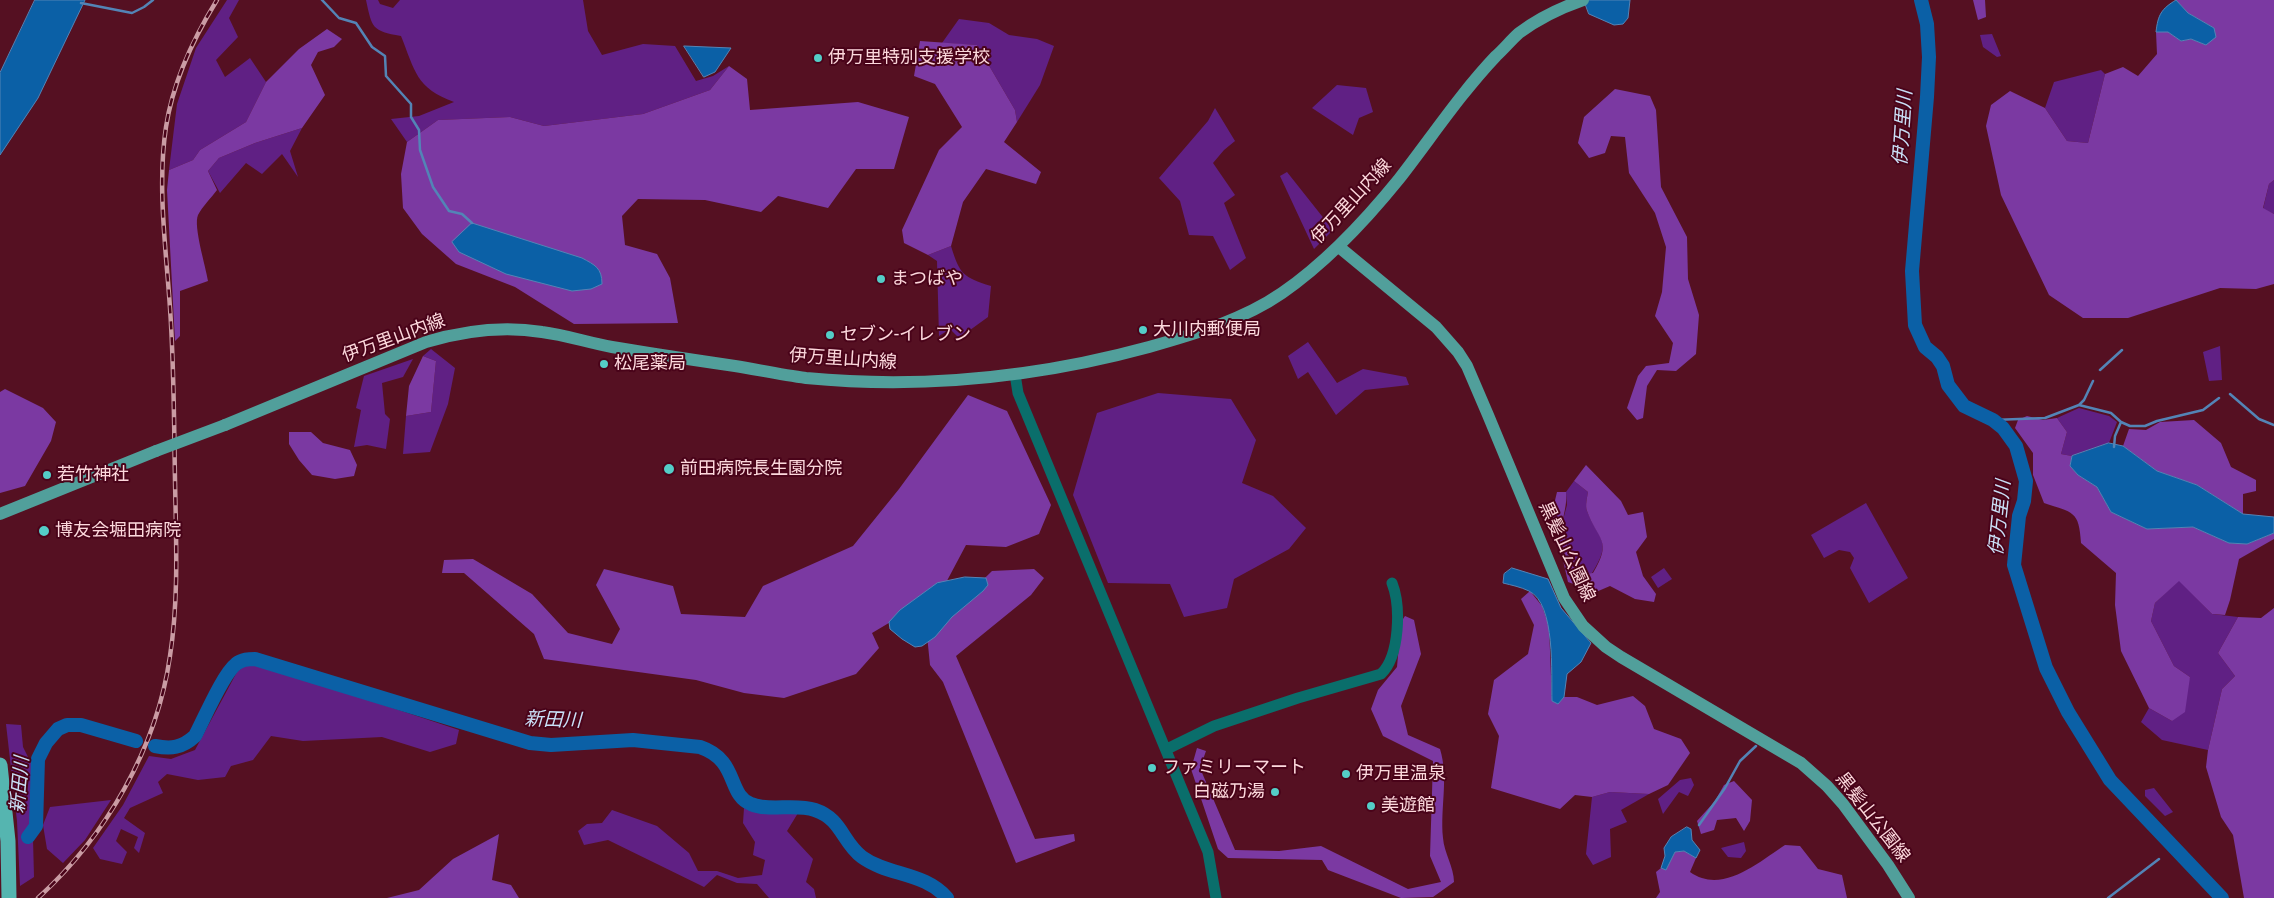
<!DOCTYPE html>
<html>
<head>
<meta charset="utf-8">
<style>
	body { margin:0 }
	canvas { display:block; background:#551022 }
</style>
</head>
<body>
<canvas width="2274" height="898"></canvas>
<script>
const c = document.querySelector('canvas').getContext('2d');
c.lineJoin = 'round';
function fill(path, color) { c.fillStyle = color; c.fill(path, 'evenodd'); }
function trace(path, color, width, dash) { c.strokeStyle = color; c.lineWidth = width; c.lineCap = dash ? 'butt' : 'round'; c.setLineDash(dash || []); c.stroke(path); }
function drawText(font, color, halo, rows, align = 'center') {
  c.font = font + ' Roboto,"Noto Sans JP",sans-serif'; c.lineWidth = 4; c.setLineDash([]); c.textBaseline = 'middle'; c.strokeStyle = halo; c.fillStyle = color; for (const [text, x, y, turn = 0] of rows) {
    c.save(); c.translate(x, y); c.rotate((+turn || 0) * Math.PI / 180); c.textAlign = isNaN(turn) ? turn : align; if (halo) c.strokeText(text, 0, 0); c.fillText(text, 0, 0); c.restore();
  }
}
fill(new Path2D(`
	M 227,0 L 239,0 L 229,18 L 238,37 L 216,60 L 225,77 L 250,58 L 266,82 L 246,122 L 200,150 L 193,160 L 169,170 L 177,104 L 196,48 Z
	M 366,0 L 378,0 L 380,4 L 393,8 L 400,0 L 583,0 L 588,31 L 602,55 L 643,44 L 675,46 L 696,81 L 713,76 L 729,66 L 710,90 L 643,114 L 544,126 L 510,117 L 438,120 L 407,142 L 391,119 L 419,116 L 454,102 C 416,88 415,71 401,36 C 372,31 372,28 366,0 Z
	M 959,19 L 989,23 L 1009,35 L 1037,39 L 1054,46 L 1040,85 L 1017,122 L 1015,110 L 977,45 L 942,43 Z
	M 1992,34 L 2001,56 L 1997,57 L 1983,47 L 1980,35 Z
	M 2101,70 L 2105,74 L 2088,143 L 2067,141 L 2045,108 L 2054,82 Z
	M 1337,85 L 1366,88 L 1373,112 L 1359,118 L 1353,135 L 1312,108 Z
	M 1215,108 L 1235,141 L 1224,150 L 1213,163 L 1235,195 L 1224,203 L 1246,258 L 1230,270 L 1213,236 L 1189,235 L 1180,201 L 1159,178 L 1208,121 Z
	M 302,128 L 290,151 L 298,177 L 282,154 L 262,174 L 246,163 L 220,193 L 208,171 L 219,158 L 255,143 Z
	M 1287,172 L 1333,230 L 1314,249 L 1280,176 Z
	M 2274,180 L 2274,214 L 2263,209 L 2269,184 Z
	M 951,246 C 960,275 963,277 991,286 L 988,317 L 959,338 L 950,329 L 939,336 L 937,261 L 928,255 Z
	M 1308,342 L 1337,383 L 1363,369 L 1406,377 L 1409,385 L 1365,390 L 1336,415 L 1308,372 L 1298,379 L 1288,356 Z
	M 2220,346 L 2222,380 L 2209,381 L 2203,352 Z
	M 431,349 L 455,368 L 448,404 L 430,452 L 403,454 L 406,416 L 431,412 L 436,361 L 423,356 Z
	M 413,359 L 403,377 L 382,383 L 385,414 L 390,419 L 386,449 L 367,445 L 354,447 L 361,410 L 356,408 L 364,376 Z
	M 1158,393 L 1231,399 L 1256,440 L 1242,483 L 1273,496 L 1306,528 L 1289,549 L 1234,579 L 1227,608 L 1184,617 L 1170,584 L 1108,583 L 1073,495 L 1097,413 Z
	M 2079,408 L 2109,416 L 2117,422 L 2109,443 L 2072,456 L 2061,454 L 2067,432 L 2057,418 Z
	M 1574,481 L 1588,492 C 1587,498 1585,506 1587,511 C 1599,541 1613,540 1592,573 L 1581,574 L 1569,551 L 1563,520 L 1567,505 L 1566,492 Z
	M 1866,503 L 1908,578 L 1869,603 L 1850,568 L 1854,558 L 1850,552 L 1839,550 L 1824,558 L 1811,535 Z
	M 1664,568 L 1672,579 L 1658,588 L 1651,577 Z
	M 2179,580 L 2212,614 L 2238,617 L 2218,653 L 2235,676 L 2222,689 L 2208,750 L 2162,740 L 2141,722 L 2149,708 L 2172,721 L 2190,677 L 2174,666 L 2151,621 L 2155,603 Z
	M 257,663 L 459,730 L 456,744 L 430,752 L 382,737 L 303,741 L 271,736 L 253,760 L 231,766 L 225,777 L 198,780 L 167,774 L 158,782 L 163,793 L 130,808 L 124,818 L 145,833 L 139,853 L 134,848 L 138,837 L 121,829 L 116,841 L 127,852 L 122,864 L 100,859 L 93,848 L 123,805 L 149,756 L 171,759 L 195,750 L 237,672 L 244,666 Z
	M 6,724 L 21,725 L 23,747 L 31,763 L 34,877 L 20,886 L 17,821 Z
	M 1691,778 L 1694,785 L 1688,796 L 1679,792 L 1663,814 L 1658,799 L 1680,780 Z
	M 2154,788 L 2173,812 L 2165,816 L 2145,796 L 2145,790 Z
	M 1610,792 L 1649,794 L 1621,810 L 1627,822 L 1610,829 L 1611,857 L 1593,865 L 1586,854 L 1592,797 Z
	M 111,800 L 85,840 L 63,863 L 47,849 L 43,825 L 50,807 Z
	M 744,808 L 761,812 L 798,813 L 787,831 L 813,859 L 806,882 L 814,889 L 816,898 L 769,898 L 757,884 L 737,883 L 717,875 L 704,887 L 608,840 L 584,845 L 578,831 L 587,824 L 602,823 L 612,810 L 657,826 L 689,853 L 698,871 L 717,871 L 738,878 L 762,875 L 765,860 L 753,855 L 755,842 L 743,823 Z
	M 1744,842 L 1746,851 L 1741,858 L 1728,857 L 1721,848 Z`), '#602084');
fill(new Path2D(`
	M 1973,0 L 1985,0 L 1986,17 L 1978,20 Z
	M 2176,0 L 2274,0 L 2274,180 L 2269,184 L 2263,208 L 2274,214 L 2274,284 L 2256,289 L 2220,288 L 2128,318 L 2083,318 L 2049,295 L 2001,195 L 1986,126 L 1991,105 L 2010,91 L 2045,108 L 2067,141 L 2088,143 L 2105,74 L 2123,67 L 2138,76 L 2157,54 L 2156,32 L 2168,32 L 2181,41 L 2191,39 L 2206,45 L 2214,28 L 2188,13 Z
	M 327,29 L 342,39 L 334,47 L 318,52 L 311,65 L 325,95 L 302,128 L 255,143 L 219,158 L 208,171 L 217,190 C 211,198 202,207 198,215 C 193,226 206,267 208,281 L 180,291 L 180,336 L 175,341 L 167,190 L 169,170 L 193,160 L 200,150 L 246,122 L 266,82 L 299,49 Z
	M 920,41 L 977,45 L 1015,110 L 1017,122 L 1004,142 L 1041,172 L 1036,184 L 986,169 L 963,202 L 951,246 L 928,255 L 904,243 L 902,230 L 939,150 L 962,127 L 935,84 L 914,76 Z
	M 729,66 L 747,79 L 750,110 L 858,102 L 909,117 L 894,169 L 856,169 L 828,208 L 778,196 L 761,212 L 705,200 L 638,199 L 622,216 L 625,245 L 657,254 L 670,278 L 678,323 L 574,324 L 515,287 L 456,264 L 422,234 L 403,208 L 401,174 L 407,142 L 438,120 L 510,117 L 544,126 L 643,114 L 710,90 Z
	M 1615,89 L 1650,96 L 1656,110 L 1661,187 L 1687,237 L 1688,279 L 1699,315 L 1696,354 L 1676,371 L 1657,370 L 1647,386 L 1643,418 L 1637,420 L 1627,408 L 1638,376 L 1646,366 L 1669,363 L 1673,343 L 1655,316 L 1662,292 L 1666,247 L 1655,213 L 1629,173 L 1625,137 L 1611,136 L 1605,153 L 1589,158 L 1578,143 L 1584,117 Z
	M 423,356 L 436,361 L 431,412 L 406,416 L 409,386 Z
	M 5,389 L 43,408 L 56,422 L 51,441 L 25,486 L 0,493 L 0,392 Z
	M 968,395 L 1007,411 L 1051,505 L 1039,534 L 1006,547 L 966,545 L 941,592 L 872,633 L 879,648 L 856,674 L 784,698 L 744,693 L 696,680 L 544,659 L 534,634 L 464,573 L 442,573 L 444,560 L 473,559 L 532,594 L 568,633 L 612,644 L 620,629 L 596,585 L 604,569 L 673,586 L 681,614 L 745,617 L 763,586 L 853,546 L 899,489 Z
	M 2027,416 L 2043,420 L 2057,418 L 2067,432 L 2061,454 L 2072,456 L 2070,466 L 2078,475 L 2097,487 L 2111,512 L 2147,529 L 2193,527 L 2229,543 L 2247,544 L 2274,533 L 2274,539 L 2239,559 L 2230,600 L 2225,615 L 2212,614 L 2179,581 L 2155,603 L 2151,621 L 2174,666 L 2190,677 L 2185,712 L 2172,721 L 2149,708 L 2121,651 L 2115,605 L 2116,573 L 2081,543 C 2079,510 2073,513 2044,503 L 2033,475 L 2033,453 L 2015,428 L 2018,420 Z
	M 2194,420 L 2221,443 L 2231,467 L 2256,480 L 2256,491 L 2243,494 L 2243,514 L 2197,485 L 2157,471 L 2123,446 L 2129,429 L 2146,430 L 2160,422 Z
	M 289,432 L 311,432 L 323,443 L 350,450 L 357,465 L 354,476 L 335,479 L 312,475 L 299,460 L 289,444 Z
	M 1586,465 L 1621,501 L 1628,515 L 1643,512 L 1647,537 L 1636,552 L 1643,576 L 1656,594 L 1654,602 L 1635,599 L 1610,586 L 1596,592 L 1568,582 L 1552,513 L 1557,492 L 1566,492 C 1567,502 1565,509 1563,519 C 1561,536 1573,559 1581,574 L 1593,573 C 1613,540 1598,541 1587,511 C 1585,506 1587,498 1588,492 L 1574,481 Z
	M 1034,569 L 1044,578 L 1031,595 L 956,656 L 1035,839 L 1074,834 L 1075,841 L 1016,863 L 943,682 L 930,665 L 927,635 L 992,571 Z
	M 1530,591 L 1542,606 L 1549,626 L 1552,701 L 1558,704 L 1564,697 L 1577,697 L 1597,705 L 1633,696 L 1645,706 L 1654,729 L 1681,739 L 1690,753 L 1668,785 L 1649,794 L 1610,792 L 1592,797 L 1575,795 L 1560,809 L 1491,788 L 1499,736 L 1488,714 L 1494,680 L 1528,654 L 1534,625 L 1521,599 Z
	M 2274,608 L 2274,898 L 2244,898 L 2233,835 L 2221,817 L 2206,767 L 2208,750 L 2222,689 L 2235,676 L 2218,653 L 2238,617 L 2261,618 Z
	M 1405,616 L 1414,620 L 1421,654 L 1401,706 L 1408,735 L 1440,749 C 1449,778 1440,807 1443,838 C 1444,853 1454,867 1454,882 L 1433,897 L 1401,898 L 1328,870 L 1322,860 L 1228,858 L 1218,849 L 1191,769 L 1197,748 L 1206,751 L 1200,768 L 1235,850 L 1279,851 L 1321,846 L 1408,889 L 1441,882 L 1430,856 L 1433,761 L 1383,736 L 1371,709 L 1378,690 L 1397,667 L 1401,622 Z
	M 1734,781 L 1752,800 L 1750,821 L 1744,831 L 1736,818 L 1717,820 L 1714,830 L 1701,834 L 1697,821 L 1715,801 L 1724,785 Z
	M 499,834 L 492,880 L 511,885 L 519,898 L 387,898 L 419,890 L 453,859 Z
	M 1785,845 L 1800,846 L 1818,869 L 1842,875 L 1847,898 L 1656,898 L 1660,892 L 1656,872 L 1661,868 L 1666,870 L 1675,852 L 1684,851 L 1696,858 L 1690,872 C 1722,895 1759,862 1785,845 Z`), '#7b39a2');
const water = new Path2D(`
	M 35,0 L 85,0 L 38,98 L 0,155 L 0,73 Z
	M 1584,0 L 1630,0 L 1628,18 L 1623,24 L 1614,25 L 1589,14 Z
	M 2176,0 L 2188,13 L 2214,28 L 2216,37 L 2206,45 L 2191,39 L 2181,41 L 2168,32 L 2156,32 C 2158,15 2161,9 2176,0 Z
	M 684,46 L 731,48 L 715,72 L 704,77 Z
	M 472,223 L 582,258 C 595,265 602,268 602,284 L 591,289 L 572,291 L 506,274 L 459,252 L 452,242 Z
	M 2109,443 L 2123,446 L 2157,471 L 2197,485 L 2243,514 L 2274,517 L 2274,533 L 2247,544 L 2229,543 L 2193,527 L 2147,529 L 2111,512 L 2097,487 L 2078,475 L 2070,466 L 2072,456 Z
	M 1512,568 L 1548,579 L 1561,608 L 1591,643 L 1581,662 L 1567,674 L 1564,697 L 1558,704 L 1552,701 C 1551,674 1556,604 1529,591 C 1521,587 1511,585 1503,583 L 1504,574 Z
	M 965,577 L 986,578 L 988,585 L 983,591 L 952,617 L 935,637 L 922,646 L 915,647 L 902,639 L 890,629 L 889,622 L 900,610 L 937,583 Z
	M 1687,827 L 1691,829 L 1692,840 L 1700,850 L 1696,858 L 1684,851 L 1675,852 L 1666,870 L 1661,868 L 1665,856 L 1664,848 L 1671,837 Z`);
fill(water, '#0b60a6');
trace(water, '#5384b6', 1);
trace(new Path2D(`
	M 322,0 L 339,18 L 356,23 L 372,47 L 385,56 L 386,76 L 411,104 L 411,117 L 419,130 L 420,150 L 433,187 L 449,211 L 462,214 L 472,223
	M 81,3 L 132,13 L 144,7 L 153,0
	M 2100,370 L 2122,350
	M 2230,394 L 2259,419 L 2274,425
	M 2079,405 L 2084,400 L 2093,381
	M 1993,420 L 2045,418 L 2079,405 L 2111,413 L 2121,422 L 2130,426 L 2145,426 L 2157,421 L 2203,410 L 2219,398
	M 2114,447 L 2115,436 L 2121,422
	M 1699,825 L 1725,788 L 1740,761 L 1756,746
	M 2108,898 L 2159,859`), '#5384b6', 2.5);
trace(new Path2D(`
	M 1921,0 L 1927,24 L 1929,57 L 1927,97 L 1912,271 L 1915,325 L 1925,347 L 1937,357 L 1943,366 L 1948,385 L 1964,406 L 1993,420 L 2003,428 L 2016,446 L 2026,481 L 2024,501 L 2019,516 L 2014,565 L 2046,668 L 2068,712 L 2110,780 L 2222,898
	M 155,746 C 171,749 182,748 195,736 C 204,719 223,674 236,664 C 242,659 249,659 255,659 L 530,743 L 551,745 L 633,740 L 700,747 C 739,760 727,795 751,804 C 769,812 794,803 815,810 C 842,819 842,842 862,857 C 888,876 925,872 947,898
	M 28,837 L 36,826 L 38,759 L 46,743 L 58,729 L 67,725 L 81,725 L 136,741`), '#0b60a6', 14);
trace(new Path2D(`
	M 1015,374 L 1018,393 L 1208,852 L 1216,898
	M 1167,749 L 1214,726 L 1298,698 L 1381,674 C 1400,656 1401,606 1392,583`), '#0a6e6b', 11);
trace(new Path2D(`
	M 1339,247 L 1436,327 L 1458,352 L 1467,366 L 1488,415 L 1564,598 L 1583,626 L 1606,647 L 1621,657 L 1801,763 L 1827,786 L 1843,804 L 1888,865 L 1909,898
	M 225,425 L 426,342 C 463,331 504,326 542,332 C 566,335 589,343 612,347 C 653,354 694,360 735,366 C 759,370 782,375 806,378 C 921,389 1039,377 1149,347 C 1195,334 1243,320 1282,293 C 1327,262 1365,221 1399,179 C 1431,138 1460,94 1496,56 C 1504,49 1511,40 1519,33 C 1539,18 1560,8 1583,0
	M 0,514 L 156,451`), '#519f9b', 12);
trace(new Path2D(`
	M 0,765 L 8,841 L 9,898`), '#55b5b0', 15);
const rail = new Path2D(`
	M 38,898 C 106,836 157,748 170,656 C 179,598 176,538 175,480 C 174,422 174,365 170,308 C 166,248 157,186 166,127 C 173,81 193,39 217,0`);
trace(rail, '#ca9ca4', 4.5);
trace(rail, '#490319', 2.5, [8]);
trace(new Path2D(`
	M 156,451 L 225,425`), '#519f9b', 12);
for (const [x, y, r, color] of [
	[818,58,5,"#54cdc7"],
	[881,279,5,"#54cdc7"],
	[1143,330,5,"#54cdc7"],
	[830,335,5,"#54cdc7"],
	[604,364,5,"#54cdc7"],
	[669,469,6,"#54cdc7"],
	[47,475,5,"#54cdc7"],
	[44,531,6,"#54cdc7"],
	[1152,768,5,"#54cdc7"],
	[1346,774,5,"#54cdc7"],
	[1275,792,5,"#54cdc7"],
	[1371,806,5,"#54cdc7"]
]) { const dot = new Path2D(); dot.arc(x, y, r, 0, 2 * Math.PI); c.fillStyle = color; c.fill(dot); trace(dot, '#490319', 2); }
drawText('18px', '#fcd8dc', '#490319', [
	["伊万里特別支援学校",828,58],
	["まつばや",891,279],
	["大川内郵便局",1153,330],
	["セブン-イレブン",840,335],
	["松尾薬局",614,364],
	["前田病院長生園分院",680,469],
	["若竹神社",57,475],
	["博友会堀田病院",55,531],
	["ファミリーマート",1162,768],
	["伊万里温泉",1356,774],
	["白磁乃湯",1265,792,"right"],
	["美遊館",1381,806]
], 'left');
drawText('18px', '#fcd8dc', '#490319', [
	["伊万里山内線",1352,202,-47],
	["伊万里山内線",394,339,-20],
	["伊万里山内線",843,360,4],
	["黒髪山公園線",1566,552,65],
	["黒髪山公園線",1872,818,52]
]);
drawText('italic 19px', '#cae0f7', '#490319', [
	["伊万里川",1904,128,-86],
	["伊万里川",2001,518,-84],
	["新田川",553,721,2],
	["新田川",21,785,-85]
]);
</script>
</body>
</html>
